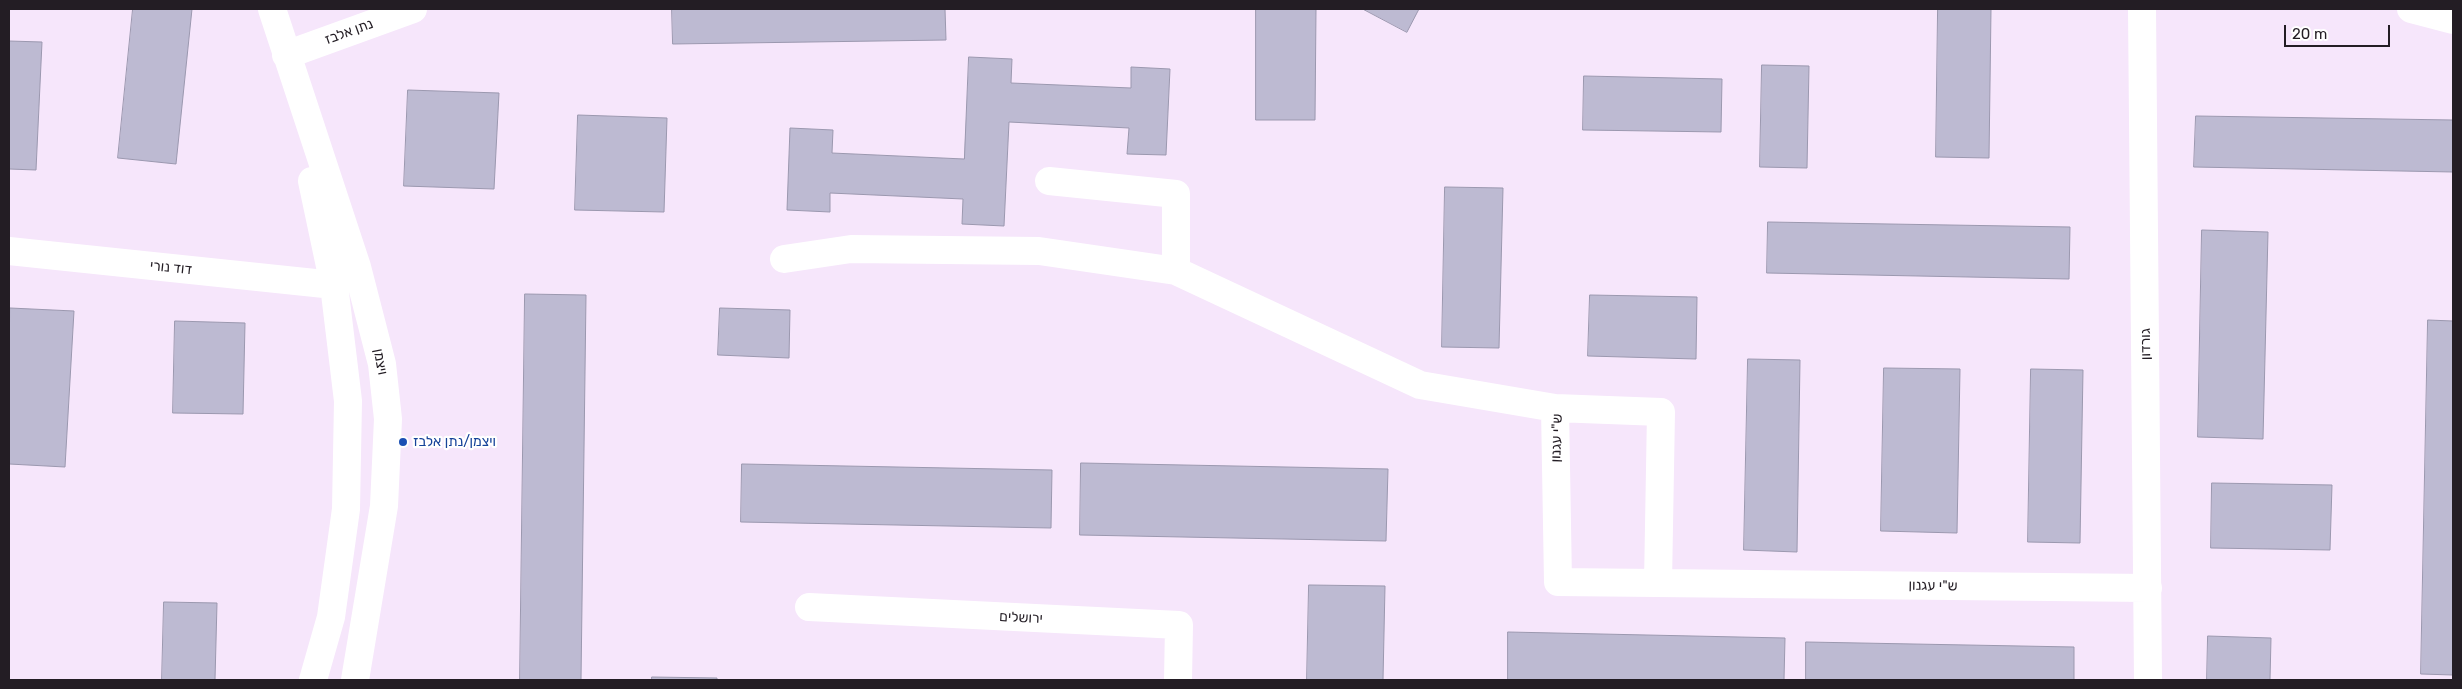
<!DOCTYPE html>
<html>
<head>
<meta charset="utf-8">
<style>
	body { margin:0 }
	#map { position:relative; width:2462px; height:689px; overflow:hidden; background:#f6e6fb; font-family:Rubik,sans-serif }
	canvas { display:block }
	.frame { position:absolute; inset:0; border:10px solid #231d24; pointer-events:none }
	.scale { position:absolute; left:2284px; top:25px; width:106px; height:22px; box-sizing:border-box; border:2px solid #231d24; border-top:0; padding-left:6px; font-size:15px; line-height:18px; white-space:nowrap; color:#231d24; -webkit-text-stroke:4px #fff; paint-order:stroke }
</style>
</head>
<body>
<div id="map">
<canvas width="2462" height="689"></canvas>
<div class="frame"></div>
<div class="scale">20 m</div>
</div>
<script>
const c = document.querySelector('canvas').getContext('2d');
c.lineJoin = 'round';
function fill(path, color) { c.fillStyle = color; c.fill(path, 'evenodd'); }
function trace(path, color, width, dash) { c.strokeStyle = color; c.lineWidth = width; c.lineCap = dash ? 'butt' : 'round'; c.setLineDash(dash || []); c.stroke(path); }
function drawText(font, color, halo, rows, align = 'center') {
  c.font = font + ' Rubik,Heebo,sans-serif'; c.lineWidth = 4.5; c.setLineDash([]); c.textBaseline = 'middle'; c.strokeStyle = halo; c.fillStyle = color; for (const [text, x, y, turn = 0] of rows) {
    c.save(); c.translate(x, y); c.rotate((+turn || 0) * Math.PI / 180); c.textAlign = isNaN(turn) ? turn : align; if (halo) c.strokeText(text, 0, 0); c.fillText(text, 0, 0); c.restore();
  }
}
const building = new Path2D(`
	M 133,9 L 192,9 L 176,164 L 118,158 Z
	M 672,9 L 945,9 L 946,40 L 673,44 Z
	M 1256,9 L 1316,9 L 1315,120 L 1256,120 Z
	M 1363,9 L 1419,9 L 1407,32 Z
	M 1938,9 L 1991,9 L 1989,158 L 1936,157 Z
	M 9,41 L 42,42 L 36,170 L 9,169 Z
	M 969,57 L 1012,59 L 1011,83 L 1131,88 L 1131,67 L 1170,69 L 1166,155 L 1127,154 L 1129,128 L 1009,122 L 1004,226 L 962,224 L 963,199 L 830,193 L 830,212 L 787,210 L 790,128 L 833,130 L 832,153 L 964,159 Z
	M 1762,65 L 1809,66 L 1807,168 L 1760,167 Z
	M 1584,76 L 1722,79 L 1721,132 L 1583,130 Z
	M 408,90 L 499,93 L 494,189 L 404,186 Z
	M 578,115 L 667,118 L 664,212 L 575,210 Z
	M 2196,116 L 2453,120 L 2453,172 L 2194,167 Z
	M 1445,187 L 1503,188 L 1499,348 L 1442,347 Z
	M 1768,222 L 2070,227 L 2069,279 L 1767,273 Z
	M 2202,230 L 2268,232 L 2263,439 L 2198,437 Z
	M 525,294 L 586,295 L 581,680 L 520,680 Z
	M 1590,295 L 1697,297 L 1696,359 L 1588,356 Z
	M 10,308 L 74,311 L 65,467 L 9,464 Z
	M 720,308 L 790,310 L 789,358 L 718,355 Z
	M 2428,320 L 2453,321 L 2453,675 L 2421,674 Z
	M 175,321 L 245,323 L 243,414 L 173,413 Z
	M 1748,359 L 1800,360 L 1797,552 L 1744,550 Z
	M 1884,368 L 1960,369 L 1957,533 L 1881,531 Z
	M 2031,369 L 2083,370 L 2080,543 L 2028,542 Z
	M 1081,463 L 1388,469 L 1386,541 L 1080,535 Z
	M 742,464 L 1052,470 L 1051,528 L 741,522 Z
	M 2212,483 L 2332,485 L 2330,550 L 2211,548 Z
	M 1309,585 L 1385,586 L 1383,680 L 1307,680 Z
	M 164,602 L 217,603 L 215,680 L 162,680 Z
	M 1508,632 L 1785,638 L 1784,680 L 1508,680 Z
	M 2208,636 L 2271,638 L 2270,680 L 2207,680 Z
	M 1806,642 L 2074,647 L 2074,680 L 1806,680 Z
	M 652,677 L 717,678 L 717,680 L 652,680 Z`);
fill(building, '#bdbad2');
trace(building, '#9b98af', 1);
trace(new Path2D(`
	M 272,9 L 357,267 L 382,364 L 388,419 L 384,506 L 355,680
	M 2142,9 L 2148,680
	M 2411,9 L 2453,20
	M 286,55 L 413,9
	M 312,181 L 334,285 L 348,401 L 346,509 L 331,617 L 313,680
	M 1049,181 L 1176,194 L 1176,271
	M 9,251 L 334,285
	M 784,259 L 851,249 L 1039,251 L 1176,271 L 1420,385 L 1555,408
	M 1658,583 L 1661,412 L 1555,408 L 1558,582 L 2148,588
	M 809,607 L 1179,625 L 1178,680`), '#fff', 28);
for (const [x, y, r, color] of [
	[403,442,5,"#1a4fb4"]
]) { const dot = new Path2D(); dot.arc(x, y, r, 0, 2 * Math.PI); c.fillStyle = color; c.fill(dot); trace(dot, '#fff', 2); }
drawText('14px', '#231d24', '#fff', [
	["נתן אלבז",349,32,-20],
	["דוד נורי",171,268,6],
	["גורדון",2146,344,-91],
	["ויצמן",380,362,79],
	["ש\"י עגנון",1557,438,-88],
	["ש\"י עגנון",1933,586,1],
	["ירושלים",1021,618,3]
]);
drawText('14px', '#164399', '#fff', [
	["ויצמן/נתן אלבז",413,442]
], 'left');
</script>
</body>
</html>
